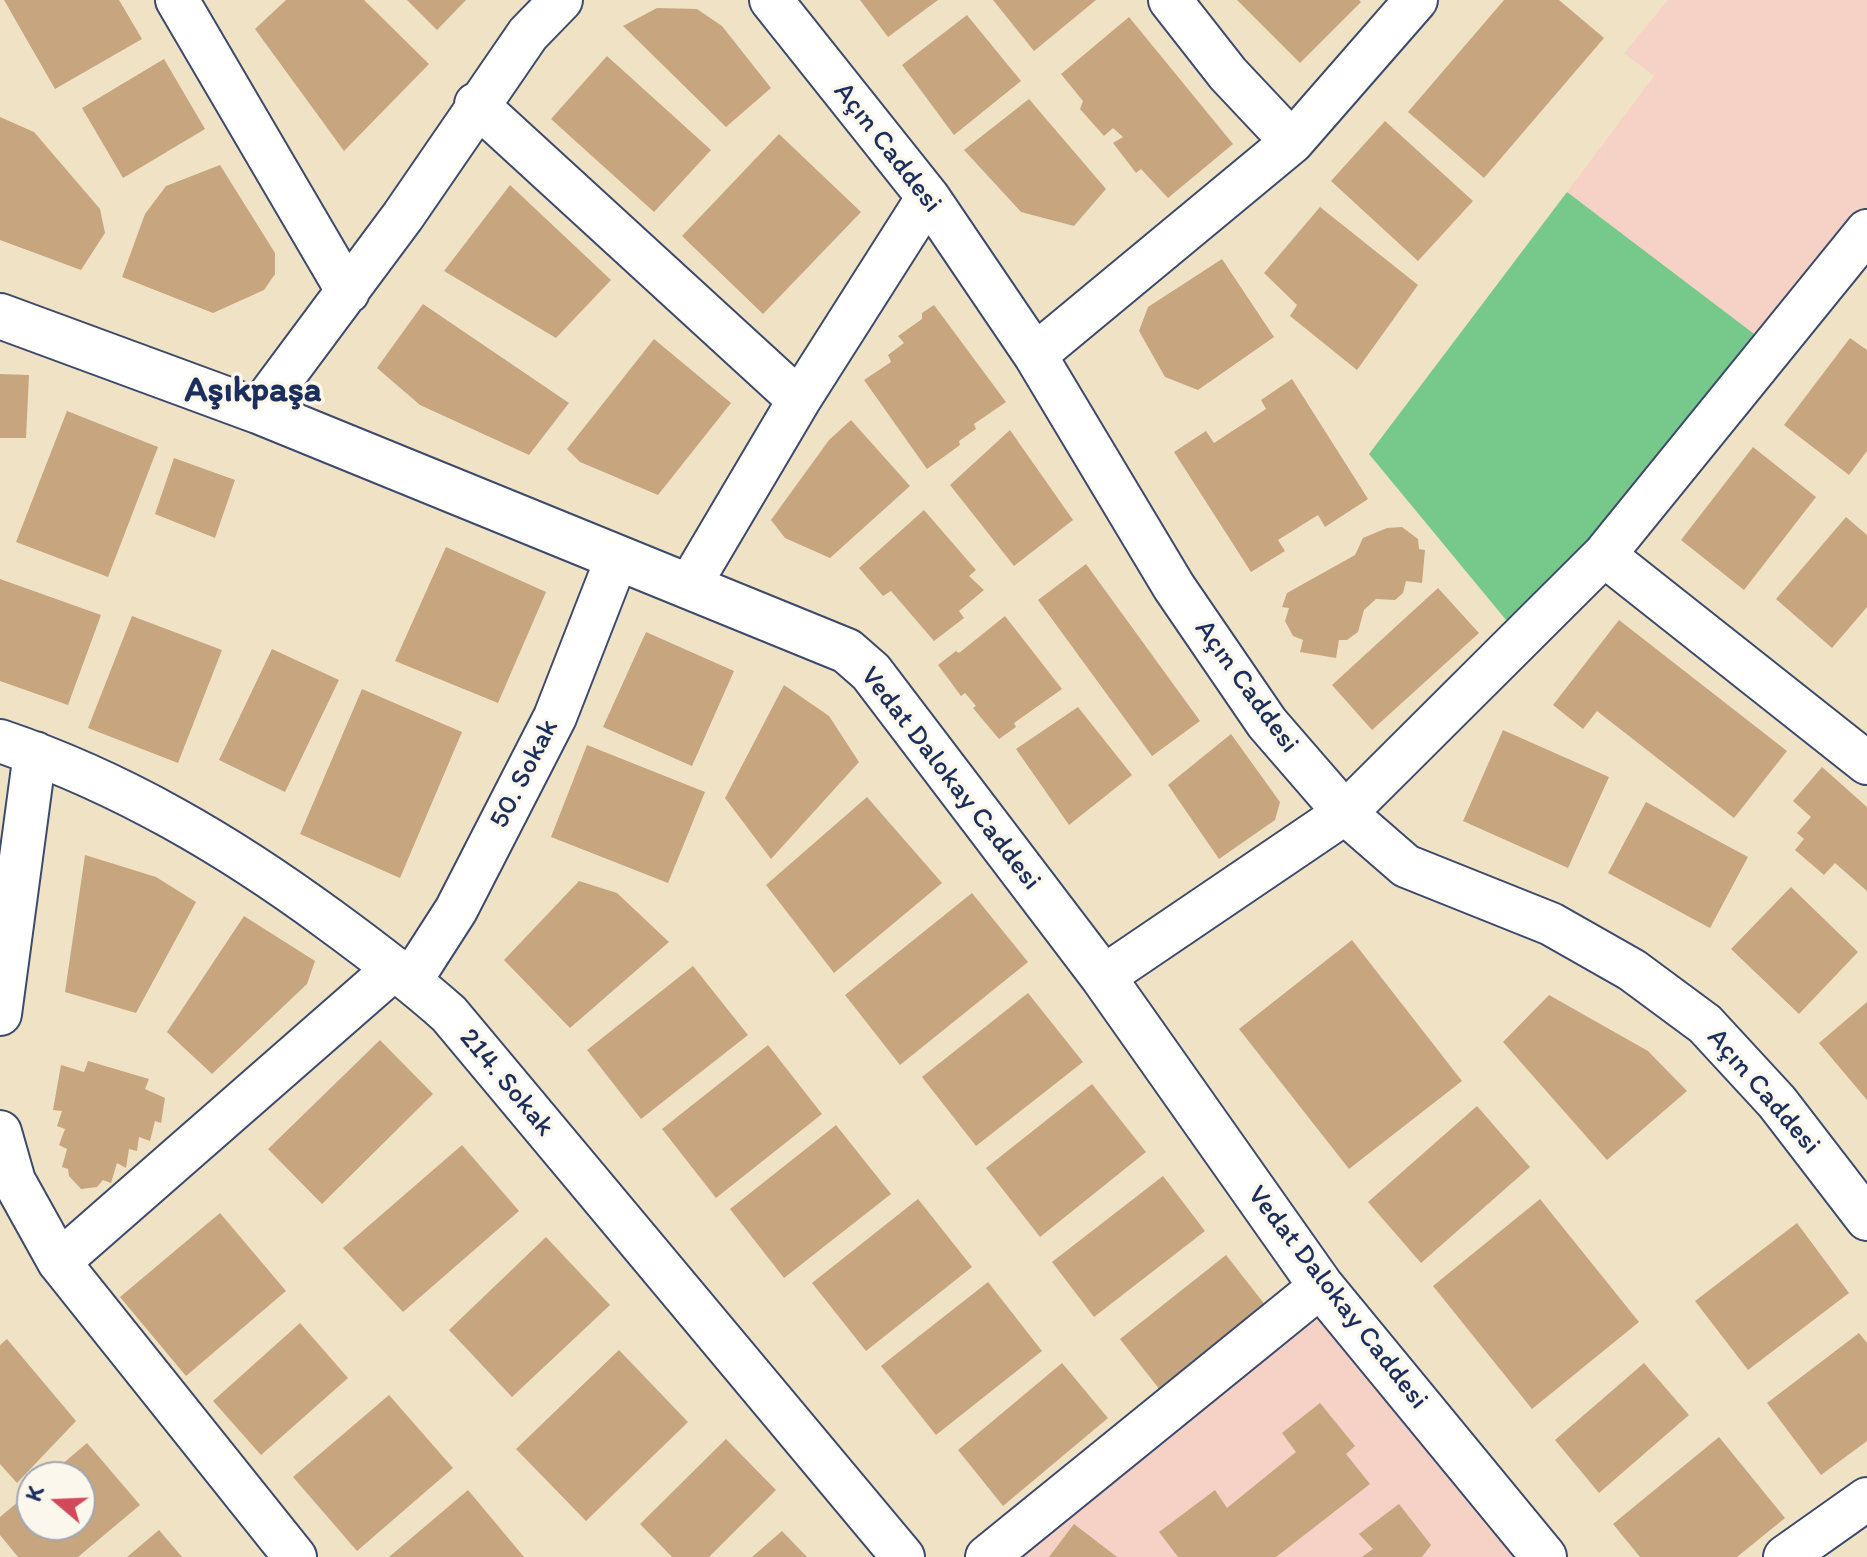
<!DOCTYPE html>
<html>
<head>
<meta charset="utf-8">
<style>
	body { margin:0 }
	#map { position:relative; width:1867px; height:1557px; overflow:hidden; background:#f0e3c5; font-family:Itim,sans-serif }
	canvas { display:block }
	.north { position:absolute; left:16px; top:1461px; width:80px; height:80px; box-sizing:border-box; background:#fbf7ec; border:2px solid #a1a7b3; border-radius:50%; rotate:289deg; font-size:22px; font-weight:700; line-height:32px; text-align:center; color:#1b2f5e }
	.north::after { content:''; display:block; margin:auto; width:28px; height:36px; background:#d1495b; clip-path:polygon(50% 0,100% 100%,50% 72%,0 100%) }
</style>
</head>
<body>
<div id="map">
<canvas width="1867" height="1557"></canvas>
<div class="north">K</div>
</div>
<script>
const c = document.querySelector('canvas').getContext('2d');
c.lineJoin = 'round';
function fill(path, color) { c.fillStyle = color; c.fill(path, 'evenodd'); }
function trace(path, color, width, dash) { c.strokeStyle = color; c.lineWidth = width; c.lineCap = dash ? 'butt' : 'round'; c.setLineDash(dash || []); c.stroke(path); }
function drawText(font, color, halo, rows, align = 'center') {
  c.font = font + ' Itim,sans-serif'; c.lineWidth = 7; c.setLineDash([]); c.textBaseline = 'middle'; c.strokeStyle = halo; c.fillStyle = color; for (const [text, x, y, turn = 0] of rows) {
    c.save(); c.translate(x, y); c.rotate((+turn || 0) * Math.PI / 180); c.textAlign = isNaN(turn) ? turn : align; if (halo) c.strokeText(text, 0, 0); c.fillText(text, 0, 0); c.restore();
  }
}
fill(new Path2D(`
	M 1668,0 L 1867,0 L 1867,231 L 1774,349 L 1567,192 L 1654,76 L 1624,53 Z
	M 1321,1286 L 1544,1557 L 988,1557 Z`), '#f6d1c5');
fill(new Path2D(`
	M 1567,192 L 1774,349 L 1521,638 L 1369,454 Z`), '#76c88b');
fill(new Path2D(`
	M 4,0 L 119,0 L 142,39 L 55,89 Z
	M 286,0 L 364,0 L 429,64 L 344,151 L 255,29 Z
	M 407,0 L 466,0 L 437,30 Z
	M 860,0 L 938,0 L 888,37 Z
	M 993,0 L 1096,0 L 1034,51 Z
	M 1237,0 L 1359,0 L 1361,2 L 1300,63 Z
	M 1504,0 L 1559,0 L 1604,38 L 1484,178 L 1408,112 Z
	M 657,8 L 697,9 L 722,26 L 771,88 L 726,127 L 623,26 Z
	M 967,15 L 1021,81 L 954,135 L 902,65 Z
	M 1129,17 L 1233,144 L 1168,198 L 1141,169 L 1136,173 L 1113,143 L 1123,137 L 1113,128 L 1104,136 L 1080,109 L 1083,101 L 1061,74 Z
	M 607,56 L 711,150 L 654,212 L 551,119 Z
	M 164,59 L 205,129 L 123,178 L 82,108 Z
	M 1029,99 L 1106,189 L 1074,226 L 1021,212 L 964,150 Z
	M 0,117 L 34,132 L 100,209 L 105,233 L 81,270 L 0,240 Z
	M 1385,121 L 1473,201 L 1418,261 L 1331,181 Z
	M 779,134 L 861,212 L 763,314 L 682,236 Z
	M 220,165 L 275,253 L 275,274 L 264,290 L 213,313 L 122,277 L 145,214 L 166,186 Z
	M 510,185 L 611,280 L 556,338 L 444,271 Z
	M 1320,207 L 1418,285 L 1357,370 L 1290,316 L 1297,305 L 1264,273 Z
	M 1222,259 L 1274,337 L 1198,390 L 1165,377 L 1139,331 L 1148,307 Z
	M 423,304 L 569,403 L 529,455 L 420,405 L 377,368 Z
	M 934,305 L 1006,402 L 974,424 L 976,429 L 959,441 L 960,445 L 927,469 L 864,380 L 891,362 L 888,355 L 904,343 L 898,336 L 922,319 L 922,313 Z
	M 1850,338 L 1867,350 L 1867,451 L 1849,475 L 1784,425 Z
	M 654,339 L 731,403 L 658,495 L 580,462 L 567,449 Z
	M 0,374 L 29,375 L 26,438 L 0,438 Z
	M 1292,379 L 1368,499 L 1325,527 L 1318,515 L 1278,540 L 1285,551 L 1251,572 L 1174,452 L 1206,431 L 1214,443 L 1266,409 L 1261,400 Z
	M 67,411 L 158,447 L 108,577 L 16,542 Z
	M 851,420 L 910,486 L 830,558 L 785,538 L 771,520 L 829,440 Z
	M 1010,430 L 1073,520 L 1014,566 L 950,485 Z
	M 1753,447 L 1816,497 L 1744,590 L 1681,540 Z
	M 174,458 L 235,480 L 215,538 L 155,514 Z
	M 924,510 L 976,570 L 969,576 L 984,590 L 959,611 L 964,618 L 934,641 L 891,591 L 883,596 L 859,568 Z
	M 1846,517 L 1867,535 L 1867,607 L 1832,648 L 1776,599 Z
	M 1402,527 L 1418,539 L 1419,549 L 1425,550 L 1422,583 L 1406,581 L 1403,593 L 1395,600 L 1376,599 L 1364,610 L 1358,632 L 1347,640 L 1339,640 L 1336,658 L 1300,652 L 1303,640 L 1293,636 L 1285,621 L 1289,608 L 1282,607 L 1287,593 L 1355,555 L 1363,538 L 1387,528 Z
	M 446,547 L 546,592 L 498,703 L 395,661 Z
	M 1086,564 L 1200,721 L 1152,756 L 1038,600 Z
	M 0,579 L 101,615 L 68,705 L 0,681 Z
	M 1438,588 L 1479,633 L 1372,730 L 1332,685 Z
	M 132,616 L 222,650 L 178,763 L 88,728 Z
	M 1005,616 L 1062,689 L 1014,723 L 1016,727 L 999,739 L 973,708 L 976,706 L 965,693 L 961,696 L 938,665 L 956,651 L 959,653 Z
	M 1619,620 L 1787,751 L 1734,818 L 1597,711 L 1583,729 L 1553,705 Z
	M 646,632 L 734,671 L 692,766 L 603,727 Z
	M 272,649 L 339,680 L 285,792 L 219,760 Z
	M 784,685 L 829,716 L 859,762 L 771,859 L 725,798 Z
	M 362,689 L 462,732 L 400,878 L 300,834 Z
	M 1078,707 L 1132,775 L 1069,825 L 1016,749 Z
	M 1503,730 L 1609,777 L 1568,868 L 1463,821 Z
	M 1231,734 L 1280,802 L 1275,820 L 1219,859 L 1168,785 Z
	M 587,745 L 705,792 L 668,883 L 551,837 Z
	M 1822,767 L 1867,807 L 1867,891 L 1835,863 L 1824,875 L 1795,850 L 1804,839 L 1797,833 L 1811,817 L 1793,801 Z
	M 867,797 L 942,883 L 834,973 L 766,885 Z
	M 1646,802 L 1748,857 L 1710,928 L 1608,873 Z
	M 85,855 L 156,877 L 196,902 L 136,1013 L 65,992 Z
	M 579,881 L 617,893 L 669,942 L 570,1028 L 504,960 Z
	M 1791,887 L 1858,952 L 1799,1014 L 1731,949 Z
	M 972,893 L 1028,962 L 900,1065 L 845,995 Z
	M 244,916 L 315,961 L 307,984 L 212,1074 L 167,1032 Z
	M 1352,940 L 1462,1081 L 1349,1169 L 1239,1029 Z
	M 693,966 L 748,1035 L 641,1119 L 587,1050 Z
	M 1028,993 L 1083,1062 L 976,1146 L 922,1077 Z
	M 1549,995 L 1648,1051 L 1687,1091 L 1607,1160 L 1503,1042 Z
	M 1867,1002 L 1867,1100 L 1819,1043 Z
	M 380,1040 L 433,1094 L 322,1204 L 268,1149 Z
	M 768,1045 L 822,1114 L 716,1198 L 662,1129 Z
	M 88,1061 L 149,1079 L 145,1089 L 165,1098 L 161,1123 L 155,1121 L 150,1141 L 139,1137 L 137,1151 L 129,1149 L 126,1168 L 117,1163 L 111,1183 L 103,1180 L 97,1187 L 81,1189 L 69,1176 L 68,1169 L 62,1167 L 67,1149 L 59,1145 L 65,1129 L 57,1126 L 62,1111 L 53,1110 L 61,1065 L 84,1072 Z
	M 1092,1084 L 1146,1152 L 1040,1237 L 986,1168 Z
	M 1477,1106 L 1530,1167 L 1421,1263 L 1368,1202 Z
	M 836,1125 L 891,1194 L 784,1278 L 730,1209 Z
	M 462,1145 L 519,1211 L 403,1312 L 343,1248 Z
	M 1163,1176 L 1205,1231 L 1094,1317 L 1052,1262 Z
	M 918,1199 L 972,1267 L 866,1351 L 812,1283 Z
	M 1540,1199 L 1639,1322 L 1532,1409 L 1433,1286 Z
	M 220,1213 L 286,1291 L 186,1376 L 120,1297 Z
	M 1797,1223 L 1849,1293 L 1748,1370 L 1695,1301 Z
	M 546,1237 L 610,1305 L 512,1397 L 449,1330 Z
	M 1226,1255 L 1266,1306 L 1160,1390 L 1120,1339 Z
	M 988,1282 L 1042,1351 L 936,1435 L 881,1366 Z
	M 300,1323 L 348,1378 L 261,1455 L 213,1401 Z
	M 1859,1333 L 1867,1343 L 1867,1441 L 1821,1475 L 1767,1403 Z
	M 7,1339 L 76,1421 L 17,1483 L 0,1464 L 0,1345 Z
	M 619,1350 L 688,1422 L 586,1521 L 516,1449 Z
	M 1062,1363 L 1108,1418 L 1003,1506 L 958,1450 Z
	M 1644,1363 L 1689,1415 L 1599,1493 L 1555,1440 Z
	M 389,1395 L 453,1468 L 357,1551 L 293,1477 Z
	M 1320,1403 L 1355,1446 L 1346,1454 L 1370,1484 L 1276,1557 L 1178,1557 L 1159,1532 L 1215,1490 L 1227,1508 L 1296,1452 L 1282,1433 Z
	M 1719,1437 L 1785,1518 L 1737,1557 L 1640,1557 L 1613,1524 Z
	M 726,1439 L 776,1490 L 709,1557 L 672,1557 L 640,1524 Z
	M 87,1443 L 140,1505 L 78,1557 L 18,1557 L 0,1535 L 0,1517 L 32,1490 L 32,1525 L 80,1525 L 80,1477 L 47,1477 Z
	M 468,1490 L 524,1557 L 389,1557 Z
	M 1399,1504 L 1431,1545 L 1422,1557 L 1362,1557 L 1373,1549 L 1359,1534 Z
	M 1074,1524 L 1117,1557 L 1049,1557 Z
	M 159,1530 L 182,1557 L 127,1557 Z
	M 782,1531 L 807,1557 L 752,1557 Z`), '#c6a57f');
const minor = new Path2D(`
	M 177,0 L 348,292
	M 771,0 L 928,197 L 1035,355 L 1174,587 L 1267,723 L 1345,813 L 1406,866 L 1551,924 L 1632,970 L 1705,1024 L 1777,1102 L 1867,1219
	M 1170,0 L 1228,74 L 1292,142
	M 476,104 L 799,400
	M 1035,355 L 1292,142 L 1416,0
	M 258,411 L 403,216 L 528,34 L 561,0
	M 1604,555 L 1867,763
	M 689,586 L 799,400 L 928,197
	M 0,741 C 121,782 228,845 330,920 C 371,950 411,980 449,1014 L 903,1557
	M 1103,977 L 1345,813 L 1604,555 L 1867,231
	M 411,980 L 456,910 L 555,717 L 617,558
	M 0,1014 L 35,753
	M 0,1132 L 14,1181 L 59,1262 L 295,1557
	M 59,1262 L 395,968
	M 987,1557 L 1321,1286
	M 1785,1557 L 1867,1499`);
const tertiary = new Path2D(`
	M 0,316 L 258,411 L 847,651 L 871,672 L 1103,977 L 1321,1286 L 1544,1557`);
trace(minor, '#3b4a6d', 46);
trace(tertiary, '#3b4a6d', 48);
trace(minor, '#fff', 42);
trace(tertiary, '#fff', 44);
drawText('28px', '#1b2f5e', '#fbf7ec', [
	["Açın Caddesi",887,148,52],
	["Açın Caddesi",1246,687,54],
	["50. Sokak",525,774,-63],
	["Vedat Dalokay Caddesi",950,779,52],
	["214. Sokak",506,1083,50],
	["Açın Caddesi",1763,1092,49],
	["Vedat Dalokay Caddesi",1337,1298,52]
]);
drawText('bold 36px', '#1b2f5e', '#fbf7ec', [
	["Aşıkpaşa",253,392]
]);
</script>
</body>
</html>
